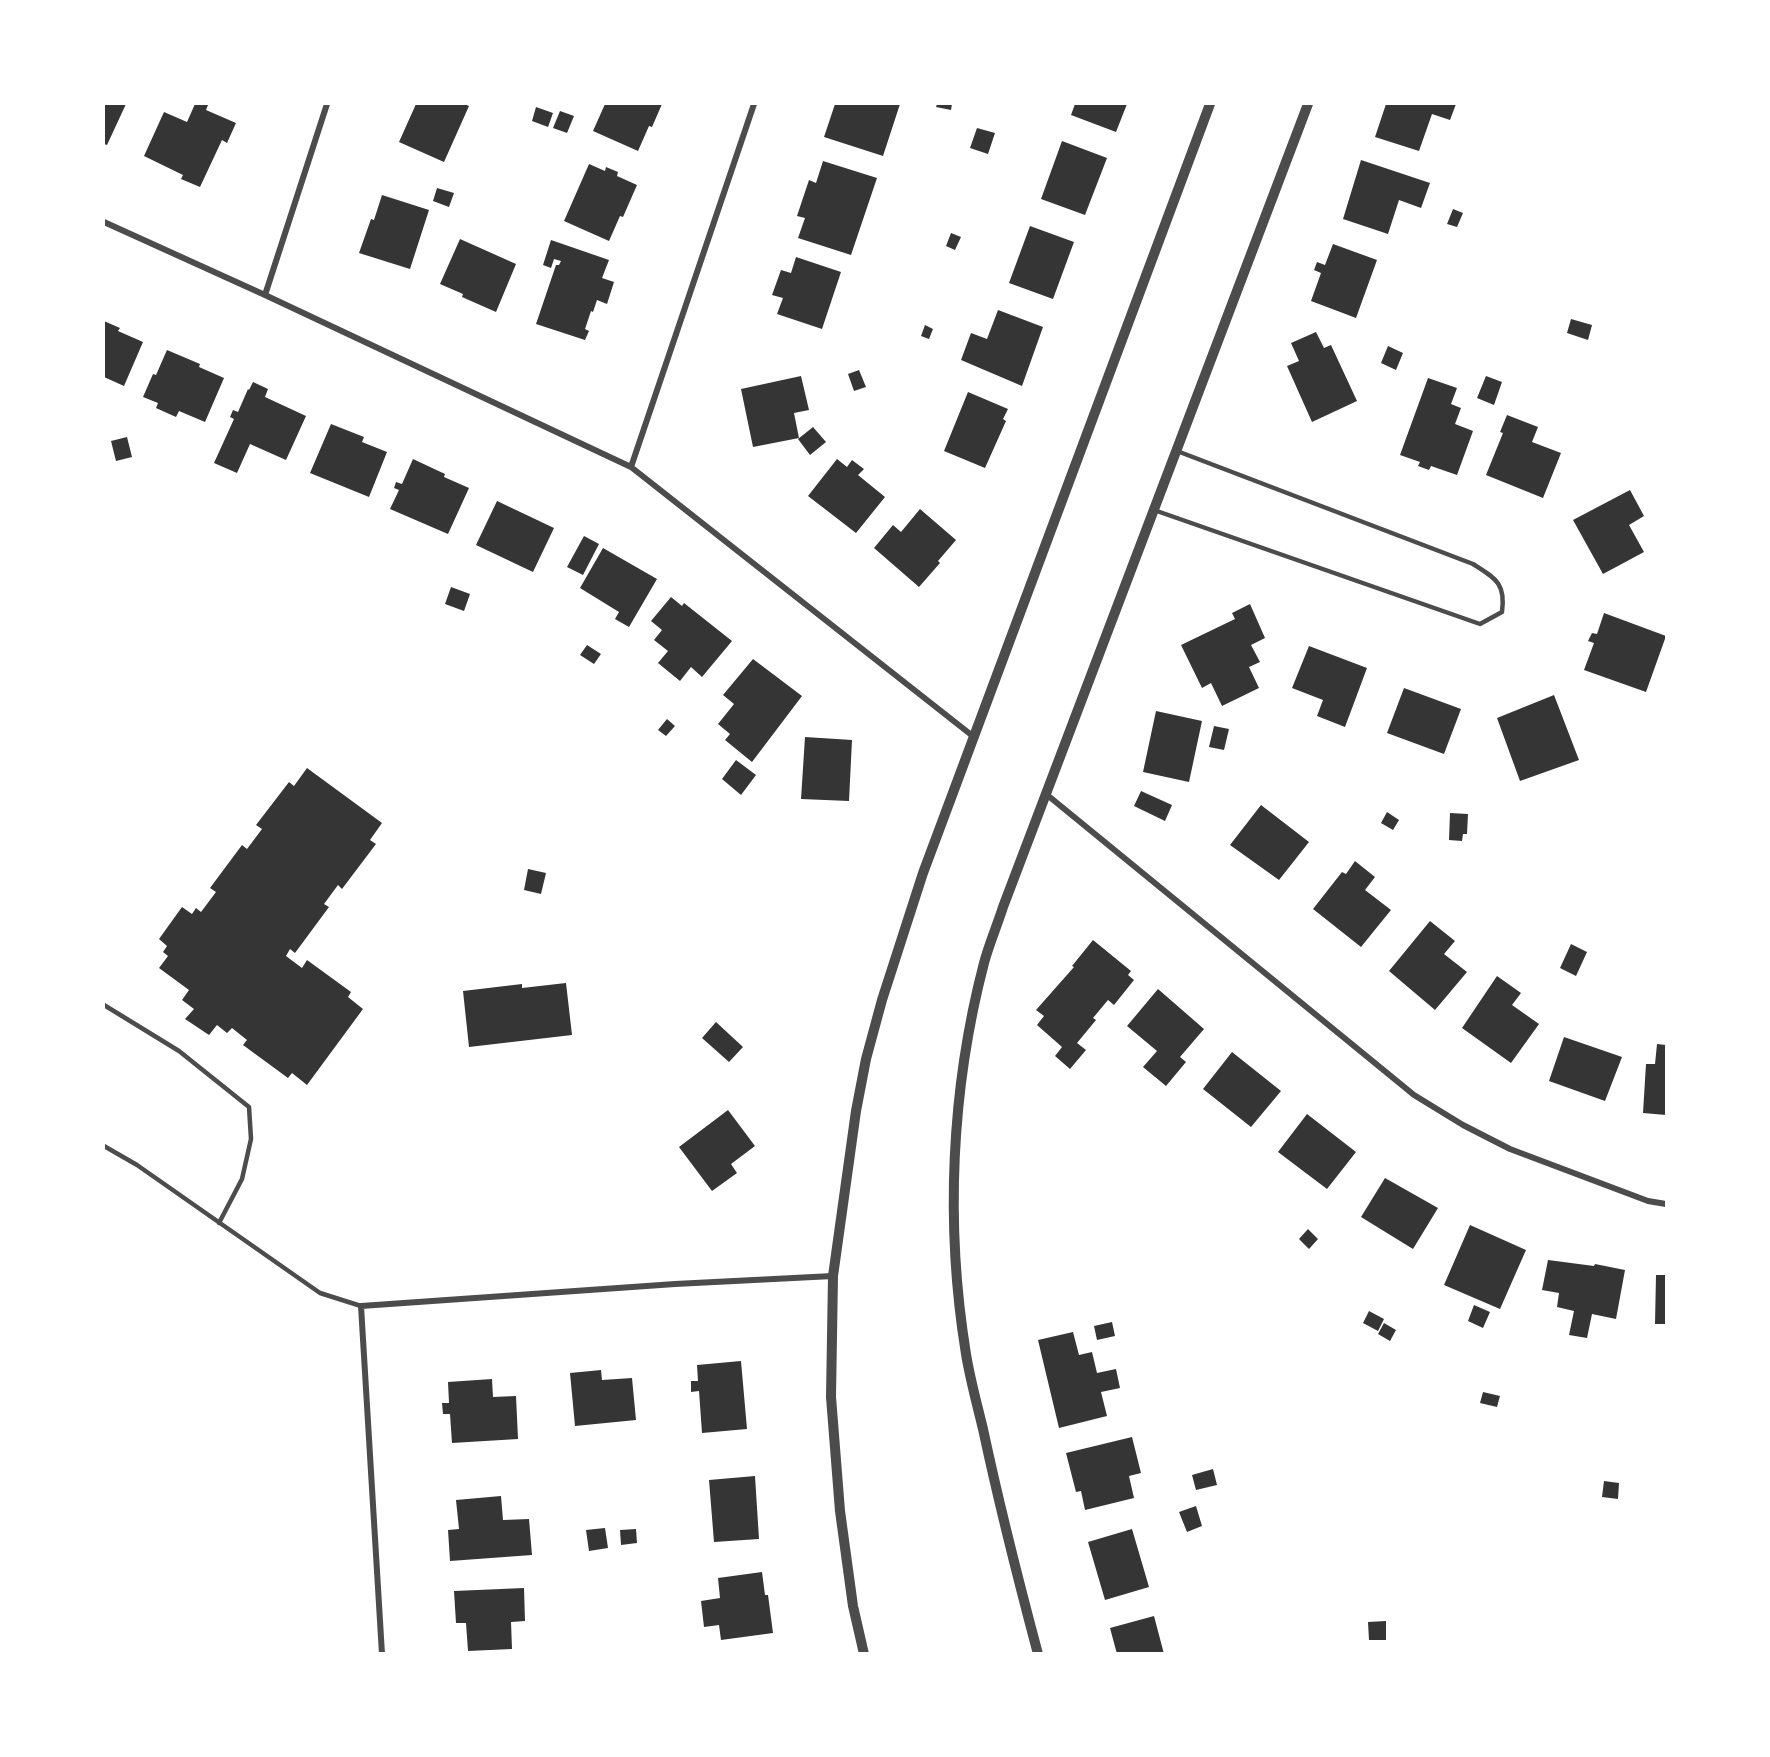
<!DOCTYPE html>
<html>
<head>
<meta charset="utf-8">
<style>
	body { margin:0 }
	#map { position:relative; width:1770px; height:1757px; overflow:hidden; background:#fff; font-family:"IBM Plex Sans",sans-serif }
	canvas { display:block }
	.frame { position:absolute; inset:0; border:105px solid #fff; pointer-events:none }
</style>
</head>
<body>
<div id="map">
<canvas width="1770" height="1757"></canvas>
<div class="frame"></div>
</div>
<script>
const c = document.querySelector('canvas').getContext('2d');
c.lineJoin = 'round';
function fill(path, color) { c.fillStyle = color; c.fill(path, 'evenodd'); }
function trace(path, color, width, dash) { c.strokeStyle = color; c.lineWidth = width; c.lineCap = dash ? 'butt' : 'round'; c.setLineDash(dash || []); c.stroke(path); }
fill(new Path2D(`
	M 104,104 L 126,104 L 107,145 L 104,144 Z
	M 195,104 L 208,105 L 206,110 L 236,123 L 227,143 L 222,140 L 200,187 L 181,179 L 183,175 L 144,156 L 164,112 L 187,122 Z
	M 416,104 L 464,104 L 469,106 L 444,162 L 399,142 Z
	M 605,104 L 662,104 L 652,127 L 649,126 L 638,151 L 593,131 Z
	M 835,104 L 900,104 L 883,156 L 824,137 Z
	M 937,104 L 952,104 L 951,110 L 936,107 Z
	M 1075,104 L 1127,104 L 1116,132 L 1071,115 Z
	M 1386,104 L 1456,104 L 1450,120 L 1432,114 L 1419,151 L 1375,137 Z
	M 536,107 L 553,113 L 548,127 L 532,121 Z
	M 560,111 L 574,116 L 567,133 L 553,128 Z
	M 977,128 L 995,133 L 988,154 L 970,148 Z
	M 1062,141 L 1107,158 L 1085,215 L 1041,199 Z
	M 1361,160 L 1430,183 L 1421,208 L 1399,200 L 1388,234 L 1343,219 Z
	M 823,161 L 877,178 L 851,255 L 798,238 L 805,218 L 797,216 L 809,180 L 816,183 Z
	M 589,164 L 605,171 L 606,167 L 618,172 L 617,176 L 637,185 L 623,217 L 620,216 L 609,241 L 564,221 Z
	M 437,188 L 454,193 L 449,207 L 433,201 Z
	M 382,195 L 429,210 L 410,269 L 359,253 L 371,219 L 374,220 Z
	M 1453,209 L 1463,213 L 1457,227 L 1447,224 Z
	M 1030,226 L 1074,242 L 1053,299 L 1009,283 Z
	M 951,233 L 961,237 L 955,250 L 946,246 Z
	M 460,239 L 516,264 L 496,312 L 462,297 L 463,294 L 440,284 Z
	M 551,240 L 609,260 L 602,278 L 614,282 L 607,304 L 597,300 L 593,312 L 591,311 L 585,329 L 589,331 L 585,340 L 536,324 L 556,265 L 559,265 L 561,261 L 554,259 L 551,268 L 543,265 Z
	M 1333,244 L 1377,260 L 1356,318 L 1311,301 L 1321,273 L 1314,270 L 1317,262 L 1325,265 Z
	M 796,257 L 841,272 L 822,329 L 777,314 L 783,298 L 772,295 L 781,270 L 791,273 Z
	M 998,310 L 1043,327 L 1022,386 L 961,360 L 971,333 L 987,339 Z
	M 1571,319 L 1592,325 L 1588,340 L 1567,333 Z
	M 104,321 L 120,328 L 118,331 L 143,342 L 124,386 L 104,377 Z
	M 925,325 L 933,329 L 929,339 L 921,336 Z
	M 1316,332 L 1324,348 L 1331,345 L 1357,401 L 1312,422 L 1287,366 L 1299,361 L 1291,343 Z
	M 1388,346 L 1403,353 L 1396,370 L 1381,363 Z
	M 167,350 L 200,364 L 199,367 L 224,378 L 205,422 L 179,411 L 176,417 L 156,408 L 158,403 L 143,397 L 153,374 L 156,375 Z
	M 859,370 L 866,387 L 854,391 L 848,374 Z
	M 801,376 L 809,410 L 794,413 L 799,438 L 753,447 L 741,389 Z
	M 1486,376 L 1502,382 L 1494,405 L 1477,398 Z
	M 1428,378 L 1457,388 L 1451,404 L 1461,408 L 1455,424 L 1473,431 L 1457,475 L 1431,466 L 1429,470 L 1418,466 L 1420,462 L 1400,455 Z
	M 253,382 L 268,389 L 265,397 L 306,416 L 286,460 L 250,444 L 237,473 L 214,463 L 234,419 L 230,417 L 233,410 L 238,412 L 248,389 L 249,390 Z
	M 968,392 L 1008,409 L 1003,419 L 1006,421 L 985,468 L 944,451 Z
	M 1507,415 L 1538,427 L 1532,442 L 1561,453 L 1543,498 L 1486,475 L 1503,433 L 1500,432 Z
	M 331,424 L 364,437 L 362,442 L 387,452 L 369,497 L 310,473 Z
	M 813,427 L 826,442 L 810,455 L 798,439 Z
	M 127,437 L 132,457 L 116,461 L 111,441 Z
	M 413,459 L 445,474 L 444,477 L 469,488 L 448,534 L 390,509 L 399,490 L 394,488 L 396,482 L 402,484 Z
	M 837,459 L 847,467 L 852,460 L 864,469 L 858,475 L 885,497 L 856,533 L 808,496 Z
	M 1630,490 L 1644,516 L 1629,525 L 1644,552 L 1603,574 L 1573,520 Z
	M 497,501 L 554,528 L 533,572 L 476,545 Z
	M 920,509 L 956,540 L 938,561 L 940,563 L 919,587 L 874,548 L 893,525 L 901,532 Z
	M 584,536 L 599,544 L 583,575 L 567,567 Z
	M 603,548 L 657,579 L 629,627 L 615,619 L 619,612 L 580,588 Z
	M 451,587 L 470,594 L 464,611 L 445,604 Z
	M 671,597 L 682,606 L 684,603 L 732,641 L 702,677 L 691,667 L 680,681 L 658,663 L 668,651 L 654,640 L 662,630 L 651,621 Z
	M 1250,604 L 1265,638 L 1251,645 L 1260,662 L 1249,667 L 1259,688 L 1222,706 L 1211,683 L 1202,688 L 1181,645 L 1235,619 L 1232,613 Z
	M 1604,613 L 1666,636 L 1646,692 L 1584,670 L 1594,643 L 1588,641 L 1592,633 L 1597,634 Z
	M 587,645 L 601,654 L 594,664 L 580,655 Z
	M 1309,646 L 1367,668 L 1345,727 L 1317,716 L 1323,700 L 1292,688 Z
	M 753,659 L 802,696 L 752,762 L 725,740 L 730,734 L 718,724 L 734,704 L 723,695 Z
	M 1404,688 L 1461,709 L 1444,754 L 1387,733 Z
	M 1554,695 L 1579,760 L 1520,781 L 1497,718 Z
	M 1156,711 L 1202,721 L 1189,782 L 1143,772 Z
	M 667,719 L 675,726 L 666,736 L 658,730 Z
	M 1214,726 L 1229,729 L 1224,750 L 1209,747 Z
	M 805,737 L 852,740 L 849,801 L 801,799 Z
	M 736,760 L 756,775 L 741,795 L 722,779 Z
	M 307,768 L 382,823 L 370,840 L 376,844 L 342,889 L 338,885 L 324,904 L 329,907 L 295,953 L 290,949 L 286,956 L 302,968 L 307,960 L 351,992 L 348,997 L 363,1009 L 307,1085 L 292,1073 L 288,1078 L 243,1045 L 247,1040 L 232,1028 L 227,1033 L 217,1025 L 209,1035 L 185,1019 L 194,1009 L 182,1000 L 189,990 L 159,968 L 168,956 L 163,952 L 167,946 L 159,939 L 182,907 L 192,914 L 196,908 L 201,912 L 216,892 L 210,888 L 242,845 L 247,849 L 262,829 L 256,825 L 289,782 L 294,786 Z
	M 1141,791 L 1172,805 L 1165,821 L 1134,806 Z
	M 1261,805 L 1309,842 L 1279,880 L 1230,845 Z
	M 1387,812 L 1399,820 L 1393,830 L 1381,823 Z
	M 1450,813 L 1468,814 L 1467,834 L 1463,834 L 1462,841 L 1449,840 Z
	M 1355,861 L 1375,877 L 1365,890 L 1391,910 L 1361,947 L 1313,909 L 1342,872 L 1346,874 Z
	M 528,869 L 546,873 L 541,894 L 524,890 Z
	M 1430,921 L 1455,941 L 1444,954 L 1467,972 L 1435,1010 L 1389,971 Z
	M 1093,940 L 1131,971 L 1128,975 L 1134,980 L 1114,1005 L 1108,1000 L 1093,1018 L 1096,1020 L 1077,1043 L 1086,1050 L 1070,1069 L 1055,1056 L 1062,1047 L 1037,1025 L 1044,1016 L 1036,1010 L 1074,967 L 1072,966 Z
	M 1571,944 L 1587,952 L 1576,976 L 1560,968 Z
	M 1497,976 L 1521,993 L 1512,1005 L 1539,1024 L 1511,1063 L 1462,1028 Z
	M 566,983 L 572,1035 L 469,1047 L 463,991 L 522,984 L 522,988 Z
	M 1158,989 L 1204,1029 L 1180,1057 L 1186,1062 L 1166,1086 L 1143,1067 L 1157,1051 L 1127,1026 Z
	M 716,1022 L 743,1047 L 729,1062 L 702,1038 Z
	M 1564,1037 L 1622,1057 L 1605,1101 L 1549,1081 Z
	M 1657,1044 L 1666,1045 L 1666,1115 L 1643,1113 L 1646,1064 L 1655,1064 Z
	M 1232,1052 L 1281,1091 L 1251,1127 L 1203,1089 Z
	M 728,1110 L 755,1146 L 731,1164 L 737,1173 L 712,1191 L 679,1147 Z
	M 1307,1114 L 1356,1152 L 1327,1189 L 1278,1152 Z
	M 1385,1178 L 1438,1208 L 1413,1249 L 1361,1217 Z
	M 1470,1225 L 1526,1250 L 1500,1309 L 1444,1285 Z
	M 1308,1229 L 1318,1239 L 1309,1249 L 1299,1239 Z
	M 1548,1260 L 1594,1266 L 1595,1264 L 1625,1270 L 1616,1319 L 1592,1314 L 1587,1338 L 1569,1335 L 1574,1311 L 1557,1307 L 1559,1293 L 1542,1290 Z
	M 1656,1275 L 1666,1275 L 1666,1324 L 1655,1324 Z
	M 1474,1305 L 1490,1312 L 1483,1328 L 1468,1321 Z
	M 1369,1311 L 1384,1319 L 1378,1331 L 1363,1323 Z
	M 1112,1322 L 1115,1336 L 1097,1340 L 1094,1326 Z
	M 1384,1323 L 1396,1330 L 1390,1341 L 1378,1334 Z
	M 1073,1332 L 1079,1355 L 1092,1352 L 1097,1373 L 1116,1369 L 1120,1388 L 1101,1392 L 1107,1416 L 1059,1428 L 1038,1340 Z
	M 741,1361 L 747,1429 L 702,1433 L 699,1391 L 691,1392 L 691,1381 L 698,1381 L 697,1365 Z
	M 601,1370 L 602,1380 L 632,1378 L 636,1420 L 575,1426 L 570,1373 Z
	M 492,1379 L 493,1397 L 516,1396 L 518,1439 L 452,1443 L 450,1414 L 443,1414 L 442,1403 L 449,1403 L 448,1382 Z
	M 1483,1392 L 1500,1396 L 1497,1407 L 1480,1403 Z
	M 1132,1437 L 1141,1473 L 1129,1476 L 1134,1498 L 1085,1510 L 1081,1491 L 1076,1492 L 1066,1453 Z
	M 1213,1469 L 1217,1485 L 1196,1490 L 1192,1475 Z
	M 755,1476 L 759,1539 L 714,1542 L 709,1480 Z
	M 1604,1481 L 1619,1483 L 1618,1499 L 1602,1497 Z
	M 501,1496 L 503,1520 L 529,1519 L 532,1555 L 450,1561 L 448,1530 L 459,1529 L 456,1500 Z
	M 1196,1506 L 1202,1526 L 1187,1532 L 1179,1512 Z
	M 605,1528 L 608,1548 L 589,1551 L 586,1530 Z
	M 636,1529 L 637,1543 L 621,1545 L 620,1530 Z
	M 1132,1529 L 1149,1587 L 1105,1600 L 1088,1542 Z
	M 762,1572 L 765,1595 L 768,1595 L 773,1633 L 721,1640 L 719,1625 L 704,1627 L 701,1601 L 720,1598 L 718,1578 Z
	M 524,1588 L 525,1621 L 511,1622 L 512,1649 L 468,1651 L 466,1623 L 456,1623 L 454,1591 Z
	M 1154,1616 L 1164,1654 L 1117,1654 L 1110,1628 Z
	M 1386,1621 L 1386,1640 L 1369,1640 L 1368,1622 Z`), '#353535');
trace(new Path2D(`
	M 1154,510 L 1480,624 L 1502,612 C 1506,583 1495,578 1473,564 L 1177,451
	M 104,1005 L 179,1051 L 249,1107 L 251,1139 L 242,1179 L 219,1223
	M 104,1146 L 137,1165 L 320,1293 L 361,1306`), '#4c4c4c', 4.5);
trace(new Path2D(`
	M 104,222 L 265,295 L 631,467 L 974,737
	M 265,295 L 327,104
	M 631,467 L 754,104
	M 1046,794 L 1414,1095 L 1463,1125 L 1510,1149 L 1648,1201 L 1666,1204
	M 382,1654 L 361,1306 L 675,1284 L 833,1276`), '#4c4c4c', 6);
trace(new Path2D(`
	M 864,1654 L 853,1606 L 840,1511 L 831,1397 L 833,1276 L 856,1111 L 866,1059 L 882,1000 L 923,873 L 1210,104
	M 1038,1654 C 1018,1579 999,1504 983,1429 C 977,1404 970,1379 966,1354 C 945,1225 951,1089 984,963 C 989,944 997,926 1003,907 L 1308,104`), '#4c4c4c', 10);
</script>
</body>
</html>
